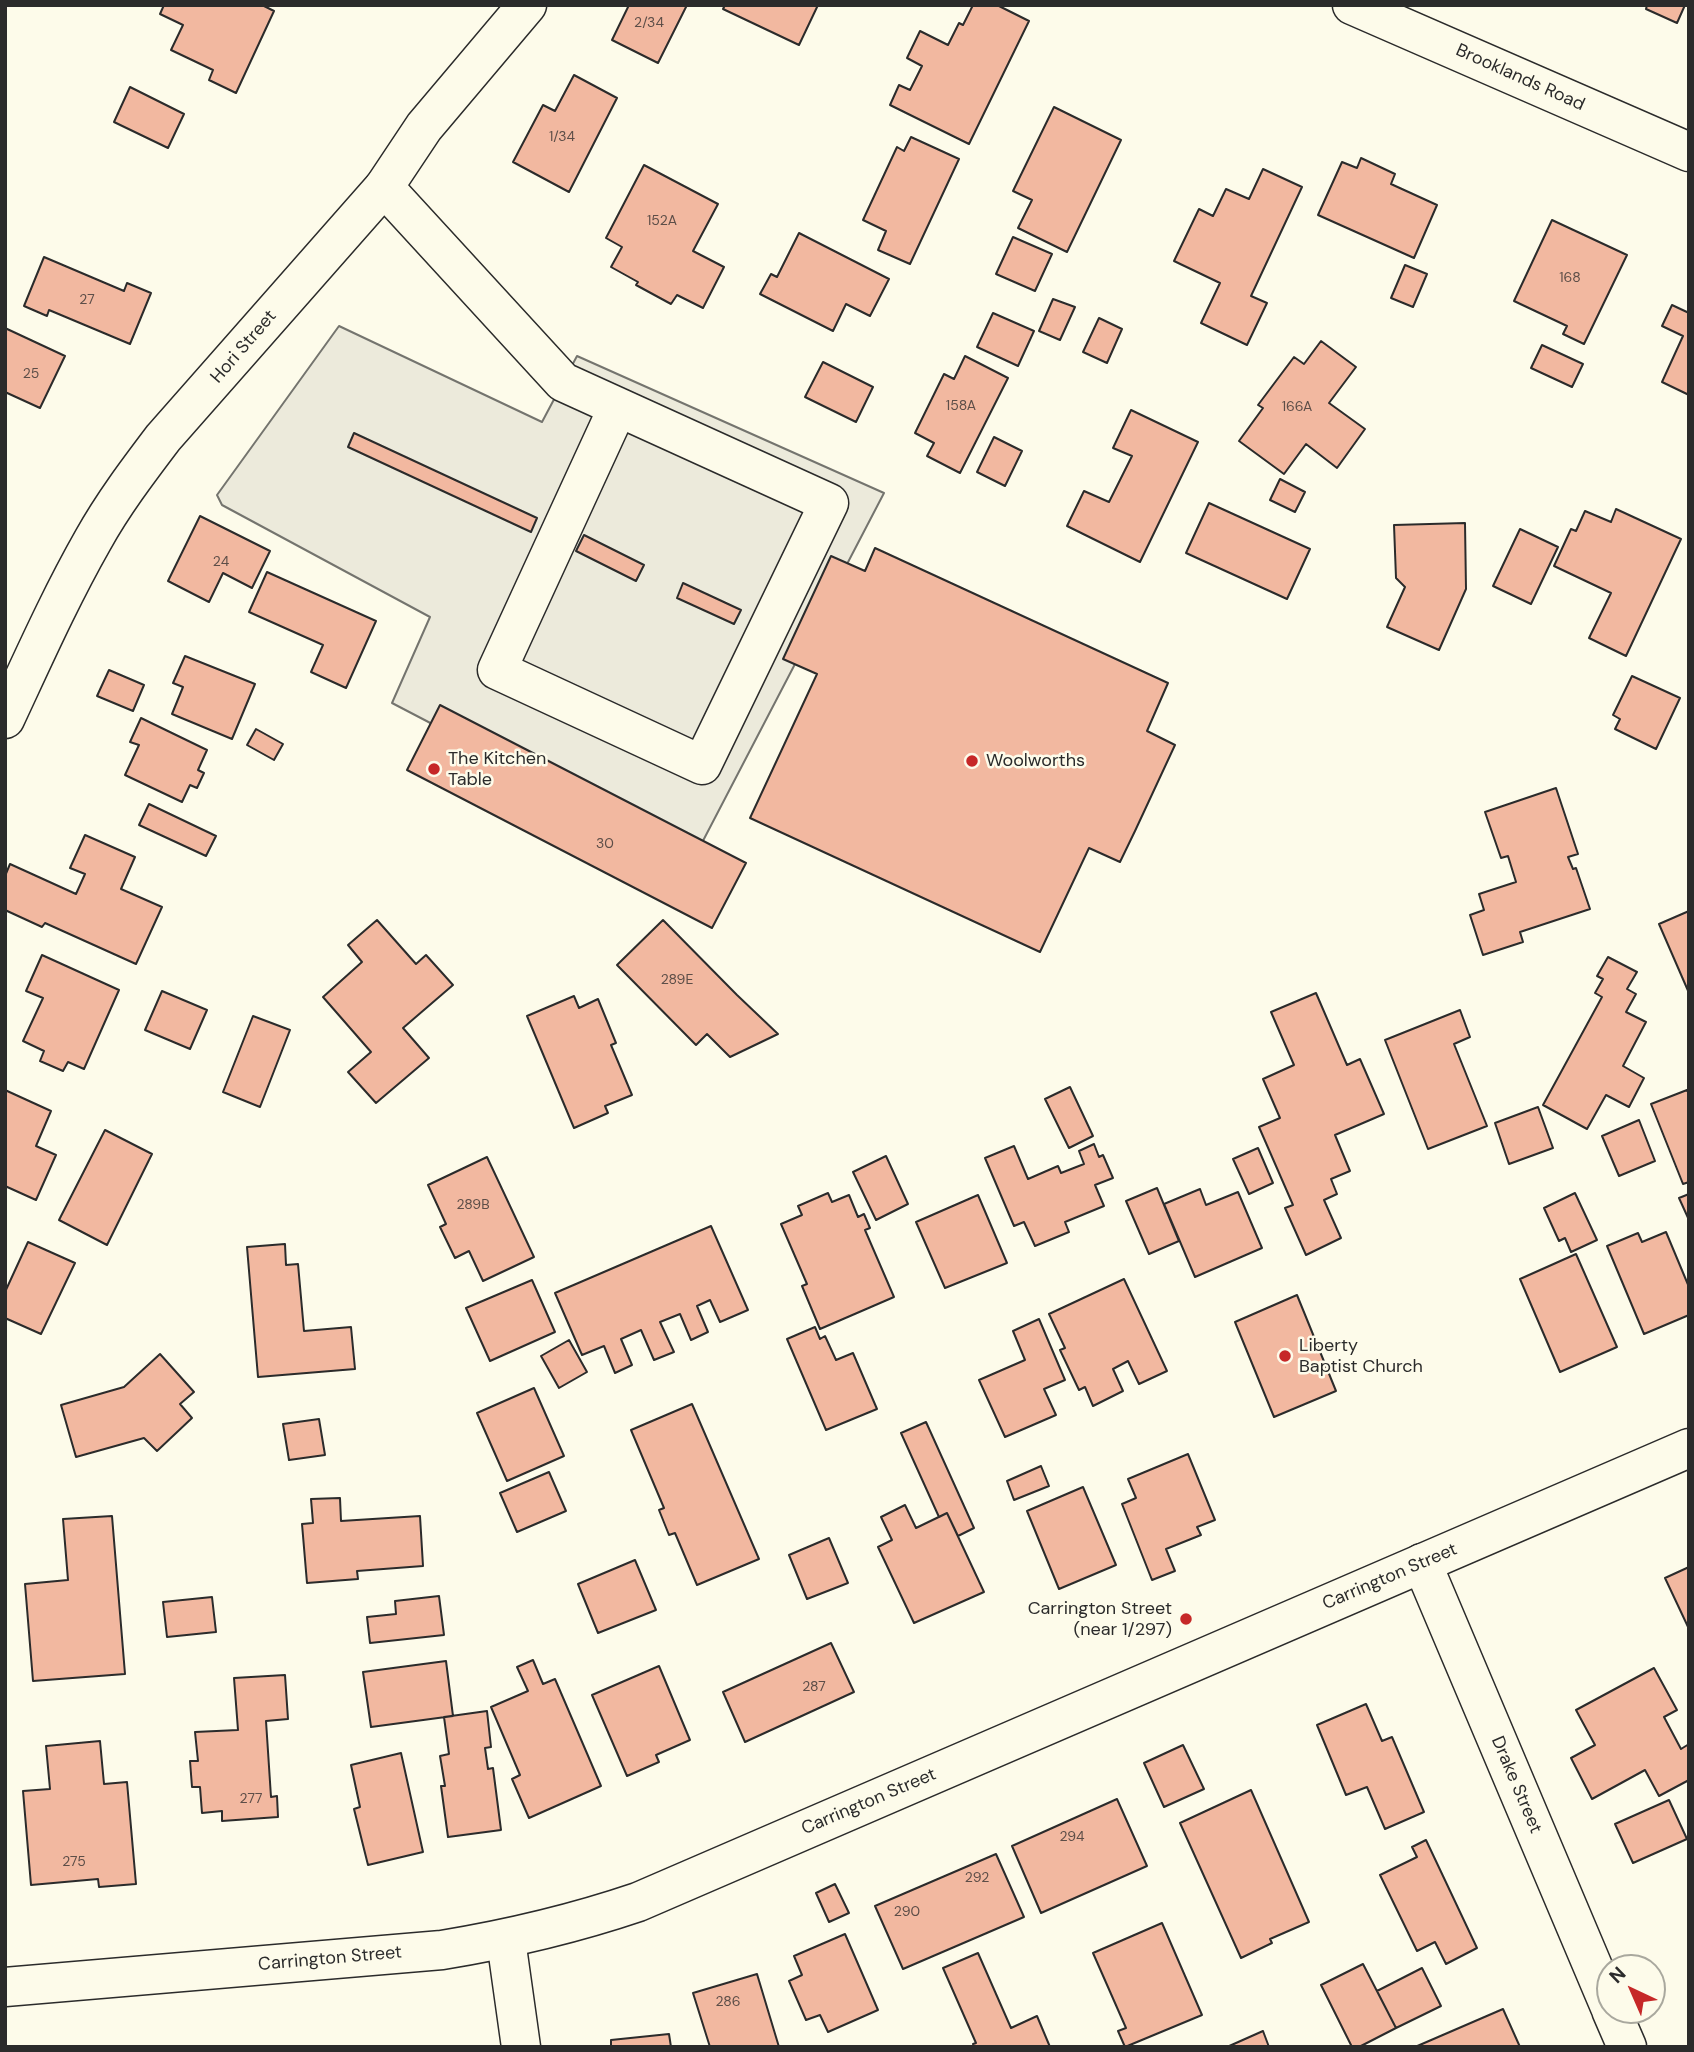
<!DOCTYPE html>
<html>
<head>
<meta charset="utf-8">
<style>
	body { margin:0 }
	#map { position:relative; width:1694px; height:2052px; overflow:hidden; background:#fdfbea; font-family:"DM Sans",sans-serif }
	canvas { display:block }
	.frame { position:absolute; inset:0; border:7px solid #2b2b2b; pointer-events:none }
	.north { position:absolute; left:1596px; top:1954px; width:70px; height:70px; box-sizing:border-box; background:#fdfbea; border:2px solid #a9a89e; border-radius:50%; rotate:316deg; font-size:19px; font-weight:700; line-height:28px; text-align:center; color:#2b2b2b }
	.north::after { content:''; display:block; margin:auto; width:24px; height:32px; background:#c62828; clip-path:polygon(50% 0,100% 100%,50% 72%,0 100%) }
</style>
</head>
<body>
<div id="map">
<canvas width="1694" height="2052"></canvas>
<div class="frame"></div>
<div class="north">N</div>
</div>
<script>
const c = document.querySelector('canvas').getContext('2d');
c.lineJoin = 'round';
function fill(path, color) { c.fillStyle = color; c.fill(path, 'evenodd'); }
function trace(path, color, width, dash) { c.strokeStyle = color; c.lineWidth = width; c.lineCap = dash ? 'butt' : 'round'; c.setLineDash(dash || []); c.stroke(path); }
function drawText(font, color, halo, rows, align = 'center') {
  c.font = font + ' "DM Sans",sans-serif'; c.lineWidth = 5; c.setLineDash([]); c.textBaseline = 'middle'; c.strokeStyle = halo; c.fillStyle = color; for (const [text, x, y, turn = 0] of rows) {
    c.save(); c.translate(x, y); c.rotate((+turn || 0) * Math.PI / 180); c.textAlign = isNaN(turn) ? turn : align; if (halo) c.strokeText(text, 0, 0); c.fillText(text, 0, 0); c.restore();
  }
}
const parking = new Path2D(`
	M 339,326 L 542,422 L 577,356 L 884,493 L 693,860 L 392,703 L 430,617 L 222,505 L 217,495 Z`);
fill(parking, '#eceadb');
trace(parking, '#74746e', 2);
const building = new Path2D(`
	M 164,5 L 262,5 L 274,11 L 236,93 L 209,80 L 213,70 L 171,50 L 183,25 L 160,14 Z
	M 629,5 L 687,5 L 658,63 L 612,40 Z
	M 725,5 L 818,5 L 799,45 L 723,9 Z
	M 973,5 L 997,5 L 1029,21 L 969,144 L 890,105 L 899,85 L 910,90 L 922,66 L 907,58 L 920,31 L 948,45 L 959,23 L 963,25 Z
	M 1647,5 L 1685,5 L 1677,23 L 1646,9 Z
	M 574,75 L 617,98 L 569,192 L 513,162 L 543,105 L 555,111 Z
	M 130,87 L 184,114 L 168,148 L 114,122 Z
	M 1054,107 L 1121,140 L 1067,252 L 1018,228 L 1032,200 L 1013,191 Z
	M 911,137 L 959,159 L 910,264 L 878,250 L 886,231 L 863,220 L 897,147 L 904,151 Z
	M 1361,158 L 1395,174 L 1391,184 L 1437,205 L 1414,258 L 1318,215 L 1342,162 L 1357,168 Z
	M 644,165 L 718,204 L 693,251 L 724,267 L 703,308 L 677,295 L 671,304 L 636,285 L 638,282 L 611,267 L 622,247 L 606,238 Z
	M 1263,169 L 1302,187 L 1251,296 L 1267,303 L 1247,345 L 1201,323 L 1220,283 L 1174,261 L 1199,209 L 1213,216 L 1226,189 L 1249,199 Z
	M 1552,220 L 1627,255 L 1584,344 L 1563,334 L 1567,326 L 1514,301 Z
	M 799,233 L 889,279 L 870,316 L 846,304 L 833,331 L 760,294 L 771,274 L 777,277 Z
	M 1013,237 L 1052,254 L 1035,291 L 996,274 Z
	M 44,257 L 124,291 L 127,283 L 151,293 L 130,344 L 49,310 L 47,316 L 24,306 Z
	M 1405,265 L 1427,274 L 1413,307 L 1391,298 Z
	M 1053,299 L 1075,307 L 1060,340 L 1039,331 Z
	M 1672,305 L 1689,313 L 1689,395 L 1662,382 L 1683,336 L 1662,326 Z
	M 993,313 L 1034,331 L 1018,366 L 977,347 Z
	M 1099,318 L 1122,329 L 1107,363 L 1083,352 Z
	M 5,328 L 65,356 L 40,408 L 5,392 Z
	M 1321,341 L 1356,367 L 1329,403 L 1365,429 L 1337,468 L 1306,444 L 1284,474 L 1239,441 L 1263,408 L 1258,405 L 1294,357 L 1304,364 Z
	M 1542,345 L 1583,364 L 1572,387 L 1531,368 Z
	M 965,356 L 1008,378 L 960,473 L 927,456 L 934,443 L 915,433 L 944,374 L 954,379 Z
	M 823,362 L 873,387 L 856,422 L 805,397 Z
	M 1131,410 L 1198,442 L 1140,562 L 1067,526 L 1084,491 L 1109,502 L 1132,456 L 1113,448 Z
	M 354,433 L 537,518 L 531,532 L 348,447 Z
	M 994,437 L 1022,451 L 1005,486 L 977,472 Z
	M 1280,479 L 1305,492 L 1295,512 L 1270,500 Z
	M 1209,503 L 1310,549 L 1287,599 L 1186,553 Z
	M 1616,509 L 1681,539 L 1626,656 L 1589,638 L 1611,593 L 1554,566 L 1571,529 L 1576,531 L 1585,511 L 1611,522 Z
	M 200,516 L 270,551 L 252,588 L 223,573 L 209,602 L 168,581 Z
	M 1465,523 L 1466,589 L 1439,650 L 1387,627 L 1405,587 L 1396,578 L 1394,525 Z
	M 1520,529 L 1558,547 L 1531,604 L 1493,586 Z
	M 584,535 L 644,565 L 636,581 L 576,551 Z
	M 875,548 L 1168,683 L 1147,731 L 1175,745 L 1135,831 L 1120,862 L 1089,848 L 1040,952 L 750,818 L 817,674 L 783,659 L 831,556 L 865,571 Z
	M 267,572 L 376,621 L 346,688 L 311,672 L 323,645 L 249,612 Z
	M 683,583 L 741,610 L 734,624 L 677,598 Z
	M 185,656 L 255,684 L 232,739 L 172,714 L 183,687 L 173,683 Z
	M 109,670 L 144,685 L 133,711 L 97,696 Z
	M 1632,676 L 1680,698 L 1656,749 L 1615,729 L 1620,719 L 1613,715 Z
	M 440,705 L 746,863 L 712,928 L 407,770 Z
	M 141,718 L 207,750 L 198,770 L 204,773 L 197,788 L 190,785 L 182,802 L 125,775 L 139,745 L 130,742 Z
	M 256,729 L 283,744 L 274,760 L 247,745 Z
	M 1556,788 L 1578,854 L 1568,857 L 1573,869 L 1576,868 L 1590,909 L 1520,932 L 1523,942 L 1483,955 L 1470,915 L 1484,910 L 1479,894 L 1516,882 L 1508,856 L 1501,858 L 1485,812 Z
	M 149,804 L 216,836 L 206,856 L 139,825 Z
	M 85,835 L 135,857 L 121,889 L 162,907 L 136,964 L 45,923 L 42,927 L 5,910 L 5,876 L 10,864 L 76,894 L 85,874 L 70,868 Z
	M 1689,911 L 1689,993 L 1659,924 Z
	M 377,920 L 416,964 L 426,955 L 453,985 L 403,1028 L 429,1058 L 376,1103 L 348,1072 L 371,1052 L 323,997 L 362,962 L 348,945 Z
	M 663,920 L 737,995 L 778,1034 L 730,1057 L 707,1034 L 696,1045 L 617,965 Z
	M 42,955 L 119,990 L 84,1069 L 68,1062 L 63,1071 L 40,1061 L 44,1051 L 23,1041 L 43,998 L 26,991 Z
	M 1608,957 L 1637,972 L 1627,989 L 1636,994 L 1626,1012 L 1646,1022 L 1623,1066 L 1644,1078 L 1629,1107 L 1606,1095 L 1587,1129 L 1543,1105 L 1602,997 L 1595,993 L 1603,979 L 1597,976 Z
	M 162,991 L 207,1010 L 190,1049 L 145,1030 Z
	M 1316,993 L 1347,1065 L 1360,1059 L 1384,1114 L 1335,1135 L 1350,1171 L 1331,1179 L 1337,1194 L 1324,1200 L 1341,1238 L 1306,1255 L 1285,1208 L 1293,1205 L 1259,1127 L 1280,1118 L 1263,1079 L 1294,1065 L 1271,1012 Z
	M 574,996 L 579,1008 L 598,999 L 616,1043 L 611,1045 L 632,1095 L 605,1106 L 608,1113 L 574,1128 L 527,1016 Z
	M 1460,1010 L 1470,1037 L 1454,1044 L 1487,1126 L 1428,1149 L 1385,1040 Z
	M 253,1016 L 290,1030 L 260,1107 L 223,1092 Z
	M 1070,1087 L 1093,1136 L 1069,1148 L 1045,1099 Z
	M 5,1090 L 51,1111 L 36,1146 L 56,1155 L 36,1200 L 5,1186 Z
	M 1687,1090 L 1689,1094 L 1689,1182 L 1683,1184 L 1651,1104 Z
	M 1538,1107 L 1553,1148 L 1509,1164 L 1495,1123 Z
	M 1639,1120 L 1655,1161 L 1619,1176 L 1602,1136 Z
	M 105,1130 L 152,1154 L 107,1245 L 59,1220 Z
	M 1094,1144 L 1099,1157 L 1103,1155 L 1113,1178 L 1095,1185 L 1104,1206 L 1065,1222 L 1069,1232 L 1035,1246 L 1024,1222 L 1014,1226 L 985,1158 L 1014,1146 L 1028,1179 L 1058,1166 L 1061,1173 L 1084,1164 L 1079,1151 Z
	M 1258,1148 L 1273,1183 L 1249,1194 L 1233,1159 Z
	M 886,1156 L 908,1204 L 876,1220 L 853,1172 Z
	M 487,1157 L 534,1257 L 483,1281 L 469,1251 L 455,1258 L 440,1227 L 446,1224 L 428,1185 Z
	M 1157,1188 L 1179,1241 L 1149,1254 L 1126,1201 Z
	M 1200,1189 L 1206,1205 L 1238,1192 L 1262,1248 L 1195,1277 L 1164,1204 Z
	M 828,1193 L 832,1202 L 849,1195 L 858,1217 L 864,1214 L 870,1228 L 865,1230 L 894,1297 L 820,1329 L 802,1286 L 807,1284 L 781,1224 L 802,1215 L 798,1206 Z
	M 1575,1193 L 1597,1240 L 1571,1252 L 1565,1238 L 1559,1241 L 1544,1208 Z
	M 1689,1194 L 1689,1220 L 1679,1198 Z
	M 978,1195 L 1007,1263 L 945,1288 L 916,1222 Z
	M 711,1226 L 748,1310 L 720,1322 L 710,1300 L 697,1306 L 708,1332 L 691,1340 L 680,1314 L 660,1322 L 674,1352 L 654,1360 L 641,1330 L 621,1339 L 632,1365 L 615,1373 L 604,1346 L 582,1355 L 555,1293 Z
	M 1666,1232 L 1689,1287 L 1689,1315 L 1644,1334 L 1607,1246 L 1638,1233 L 1642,1242 Z
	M 28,1242 L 75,1263 L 41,1334 L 5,1318 L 5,1292 Z
	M 285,1244 L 286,1265 L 298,1264 L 304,1331 L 351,1327 L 355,1369 L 258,1377 L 247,1247 Z
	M 1576,1254 L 1617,1347 L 1560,1372 L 1520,1279 Z
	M 1124,1279 L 1167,1371 L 1139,1384 L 1128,1361 L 1113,1369 L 1123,1391 L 1093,1406 L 1085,1387 L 1079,1390 L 1060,1350 L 1065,1348 L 1049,1314 Z
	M 532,1280 L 555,1332 L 490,1361 L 466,1308 Z
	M 1297,1295 L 1336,1391 L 1274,1417 L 1235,1322 Z
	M 1039,1319 L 1065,1380 L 1044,1389 L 1056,1415 L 1005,1437 L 979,1380 L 1025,1360 L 1013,1331 Z
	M 815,1327 L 820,1339 L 825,1336 L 836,1360 L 853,1353 L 877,1409 L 826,1430 L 787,1339 Z
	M 569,1340 L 587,1372 L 559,1388 L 541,1356 Z
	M 160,1354 L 194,1392 L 180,1404 L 192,1418 L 157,1451 L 144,1438 L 76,1457 L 61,1405 L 124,1387 Z
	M 534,1388 L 564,1456 L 507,1481 L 477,1413 Z
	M 692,1404 L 759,1559 L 697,1585 L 675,1533 L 669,1535 L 659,1510 L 664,1508 L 631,1430 Z
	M 319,1419 L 325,1455 L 289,1460 L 283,1424 Z
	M 926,1422 L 974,1528 L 958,1536 L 947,1513 L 939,1517 L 901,1433 Z
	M 1188,1454 L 1215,1520 L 1197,1527 L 1201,1535 L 1166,1549 L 1175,1571 L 1152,1580 L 1122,1504 L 1136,1498 L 1128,1479 Z
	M 1041,1466 L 1049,1486 L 1014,1500 L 1007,1481 Z
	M 549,1472 L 566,1511 L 517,1532 L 500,1493 Z
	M 1083,1487 L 1116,1565 L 1059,1589 L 1027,1511 Z
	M 340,1498 L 341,1521 L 420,1516 L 423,1566 L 357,1571 L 358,1579 L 307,1583 L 302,1524 L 313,1523 L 311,1499 Z
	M 905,1505 L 916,1528 L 947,1513 L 984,1592 L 914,1623 L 878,1547 L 892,1540 L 881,1517 Z
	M 112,1516 L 125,1674 L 33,1681 L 25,1584 L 68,1580 L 63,1519 Z
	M 829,1538 L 848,1583 L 807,1599 L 789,1555 Z
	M 635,1560 L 656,1610 L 598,1633 L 578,1584 Z
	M 1689,1567 L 1689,1629 L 1665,1578 Z
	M 439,1596 L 444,1635 L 370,1643 L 367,1617 L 396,1614 L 395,1601 Z
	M 212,1597 L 216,1632 L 167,1637 L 163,1602 Z
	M 831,1643 L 854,1692 L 745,1742 L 723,1692 Z
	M 533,1660 L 543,1684 L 555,1679 L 601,1786 L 529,1818 L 512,1779 L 520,1775 L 491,1707 L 528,1691 L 517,1667 Z
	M 446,1661 L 453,1716 L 371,1727 L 363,1672 Z
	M 659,1666 L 690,1740 L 656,1755 L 659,1762 L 627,1776 L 592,1695 Z
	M 1654,1668 L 1677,1710 L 1664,1717 L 1681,1749 L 1689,1744 L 1689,1780 L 1659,1796 L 1645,1770 L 1592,1799 L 1571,1758 L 1595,1745 L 1576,1710 Z
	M 285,1675 L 288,1719 L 266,1721 L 271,1797 L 277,1796 L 278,1817 L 222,1821 L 222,1811 L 202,1813 L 200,1787 L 192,1787 L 190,1761 L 198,1761 L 195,1732 L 238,1730 L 234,1678 Z
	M 1366,1704 L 1382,1741 L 1392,1737 L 1424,1812 L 1385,1829 L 1367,1787 L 1346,1795 L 1317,1725 Z
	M 487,1711 L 491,1747 L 485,1748 L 488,1769 L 493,1768 L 501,1830 L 448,1837 L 441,1786 L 445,1786 L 440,1756 L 449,1754 L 444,1717 Z
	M 100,1741 L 104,1784 L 127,1782 L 136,1884 L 99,1887 L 98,1879 L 31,1885 L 23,1791 L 50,1789 L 46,1746 Z
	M 1183,1745 L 1204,1789 L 1164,1807 L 1144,1763 Z
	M 401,1753 L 423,1852 L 368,1865 L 354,1809 L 360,1807 L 351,1765 Z
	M 1251,1790 L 1309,1922 L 1270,1939 L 1272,1943 L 1241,1958 L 1180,1823 Z
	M 1117,1799 L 1147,1866 L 1041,1913 L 1012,1846 Z
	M 1669,1800 L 1687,1839 L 1633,1863 L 1615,1824 Z
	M 1426,1840 L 1477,1948 L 1446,1964 L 1435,1942 L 1417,1951 L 1380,1875 L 1417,1857 L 1412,1847 Z
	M 996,1854 L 1024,1917 L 903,1969 L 875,1906 Z
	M 835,1884 L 849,1913 L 829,1922 L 816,1893 Z
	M 1162,1923 L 1202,2015 L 1125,2047 L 1118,2031 L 1126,2028 L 1093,1953 Z
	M 845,1934 L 878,2010 L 828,2032 L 820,2015 L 806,2020 L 789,1981 L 802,1975 L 794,1956 Z
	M 978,1953 L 1011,2028 L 1037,2016 L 1050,2047 L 974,2047 L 973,2044 L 976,2043 L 943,1968 Z
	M 1363,1964 L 1396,2028 L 1359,2047 L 1352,2047 L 1321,1985 Z
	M 1422,1968 L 1441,2006 L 1396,2028 L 1377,1991 Z
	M 757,1974 L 779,2047 L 710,2047 L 693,1993 Z
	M 1503,2009 L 1520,2047 L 1415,2047 Z
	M 1263,2031 L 1269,2047 L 1227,2047 Z
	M 669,2034 L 671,2047 L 611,2047 L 611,2040 Z`);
fill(building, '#f2b8a0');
trace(building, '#2b2b2b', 2);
const minor = new Path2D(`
	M 1352,5 L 1689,152
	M 384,187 L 563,382 L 829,503 L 702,765 L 497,670 L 618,407
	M 1422,1563 L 1610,2007
	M 506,1940 L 521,2047
	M 1611,2010 L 1627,2047`);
const major = new Path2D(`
	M 5,719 C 33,659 60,598 93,540 C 113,504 138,471 163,438 L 384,187 L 424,127 L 527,5
	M 5,1987 L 442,1950 C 509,1939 573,1924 638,1902 L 1689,1448`);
trace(minor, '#2b2b2b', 41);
trace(major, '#2b2b2b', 41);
trace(minor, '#fdfbea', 38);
trace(major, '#fdfbea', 38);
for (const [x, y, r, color] of [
	[972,761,7,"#c62828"],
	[434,769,7,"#c62828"],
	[1285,1356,7,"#c62828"],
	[1186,1619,7,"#c62828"]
]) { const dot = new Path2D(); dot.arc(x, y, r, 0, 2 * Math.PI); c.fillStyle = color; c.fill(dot); trace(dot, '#fdfbea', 2.5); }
drawText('14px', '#5d4e48', null, [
	["2/34",649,23],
	["1/34",562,137],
	["152A",662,221],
	["168",1570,278],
	["27",87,300],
	["25",31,374],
	["158A",961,406],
	["166A",1297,407],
	["24",221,562],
	["30",605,844],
	["289E",677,980],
	["289B",473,1205],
	["287",814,1687],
	["277",251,1799],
	["294",1072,1837],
	["275",74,1862],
	["292",977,1878],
	["290",907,1912],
	["286",728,2002]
]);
drawText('18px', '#2b2b2b', '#fdfbea', [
	["Brooklands Road",1520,78,24],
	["Hori Street",244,347,-49],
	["Carrington Street",1390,1577,-23],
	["Drake Street",1516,1785,67],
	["Carrington Street",869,1802,-23],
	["Carrington Street",330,1959,-5]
]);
drawText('18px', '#2b2b2b', '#fdfbea', [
	["The Kitchen",448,759],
	["Table",448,780],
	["Woolworths",986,761],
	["Liberty",1299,1346],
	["Baptist Church",1299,1367],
	["Carrington Street",1172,1609,"right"],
	["(near 1/297)",1172,1630,"right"]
], 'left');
</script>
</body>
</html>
